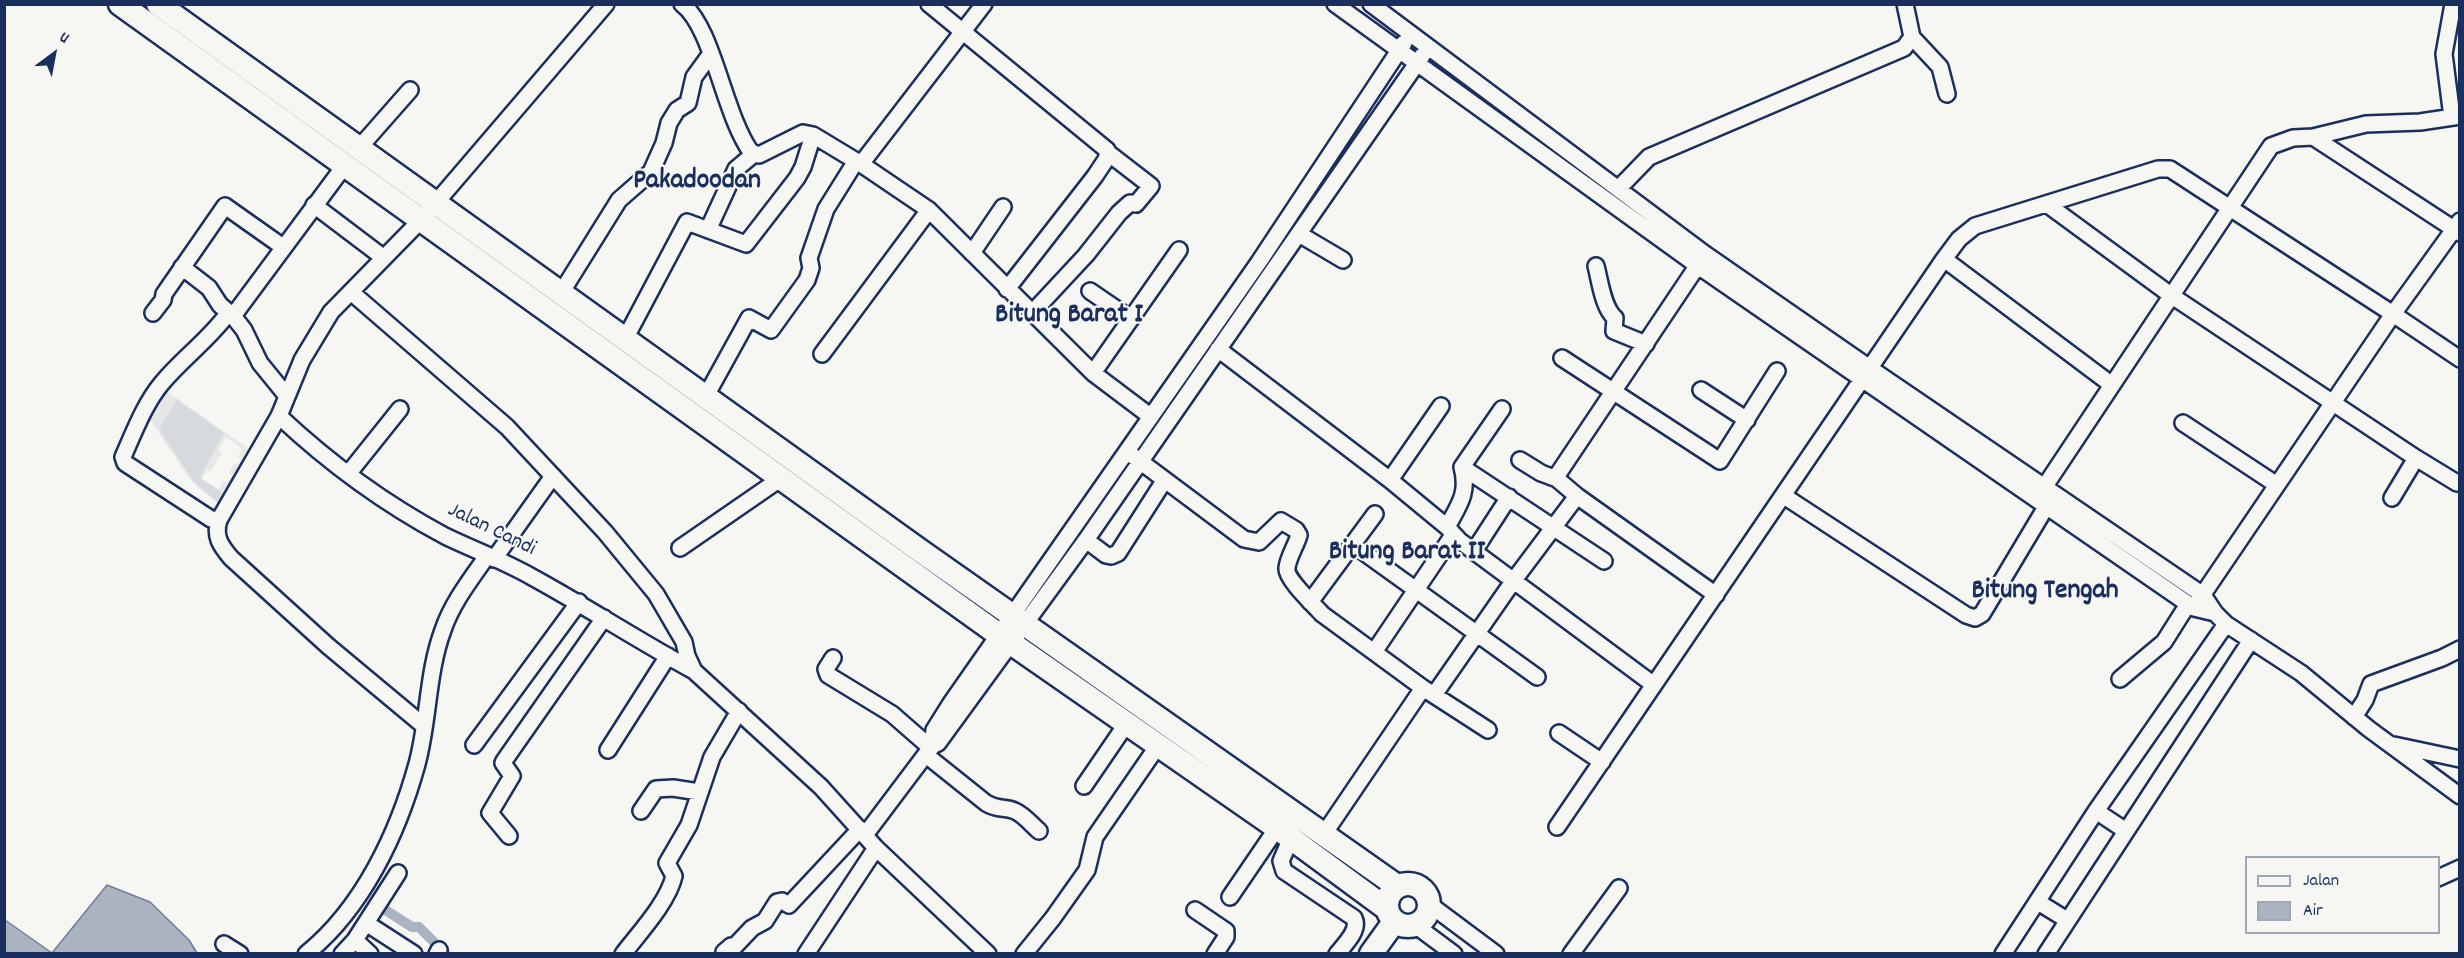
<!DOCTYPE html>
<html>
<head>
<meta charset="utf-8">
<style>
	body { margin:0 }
	#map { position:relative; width:2464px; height:958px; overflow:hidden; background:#f6f6f2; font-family:Dekko,sans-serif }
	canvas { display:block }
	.frame { position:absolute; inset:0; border:6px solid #1b2f5e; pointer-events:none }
	.legend { position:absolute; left:2245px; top:856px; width:195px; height:78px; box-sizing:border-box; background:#f6f6f2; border:2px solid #9ea6b7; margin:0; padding:8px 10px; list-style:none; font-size:18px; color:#1b2f5e }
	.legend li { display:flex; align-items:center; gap:12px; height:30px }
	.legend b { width:30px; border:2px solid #9ea6b7 }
	.north { position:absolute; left:24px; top:24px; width:60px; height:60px; -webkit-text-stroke:4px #f6f6f2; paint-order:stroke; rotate:32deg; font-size:16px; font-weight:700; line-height:24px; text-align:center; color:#1b2f5e }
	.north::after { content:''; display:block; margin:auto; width:21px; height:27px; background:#1b2f5e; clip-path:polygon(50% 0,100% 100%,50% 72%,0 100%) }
</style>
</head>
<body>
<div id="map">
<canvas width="2464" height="958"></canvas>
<div class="frame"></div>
<ul class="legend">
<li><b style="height:8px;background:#f6f6f2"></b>Jalan</li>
<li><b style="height:16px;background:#abb2c0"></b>Air</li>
</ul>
<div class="north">U</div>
</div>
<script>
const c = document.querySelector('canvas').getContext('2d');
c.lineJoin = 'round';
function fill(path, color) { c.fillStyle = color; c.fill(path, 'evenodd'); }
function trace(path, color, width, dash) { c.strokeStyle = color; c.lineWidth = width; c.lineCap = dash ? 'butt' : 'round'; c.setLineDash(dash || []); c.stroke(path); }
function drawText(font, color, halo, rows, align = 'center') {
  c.font = font + ' Dekko,sans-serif'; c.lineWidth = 4.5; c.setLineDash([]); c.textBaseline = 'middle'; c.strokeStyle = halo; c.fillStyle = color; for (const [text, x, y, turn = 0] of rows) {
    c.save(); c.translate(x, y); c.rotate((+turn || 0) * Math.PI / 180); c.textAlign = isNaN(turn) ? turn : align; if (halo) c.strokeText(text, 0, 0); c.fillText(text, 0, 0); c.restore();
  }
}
fill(new Path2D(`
	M 165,390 L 255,453 L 223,508 L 192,482 L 150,420 ZM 177,401 L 224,433 L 200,478 ZM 226,437 L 242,449 L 238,457 L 241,459 L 238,465 L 234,463 L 229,473 L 232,475 L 228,482 L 224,480 L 219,489 L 202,479 L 207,470 L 210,472 L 222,453 L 218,450 Z`), '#e6e7e7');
fill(new Path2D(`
	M 177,400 L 224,433 L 200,478 L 229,497 L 223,506 L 195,483 L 159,429 Z`), '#d6d9dd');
const water = new Path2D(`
	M 107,885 L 150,902 L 189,940 L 197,953 L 5,953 L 5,920 L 52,953 Z`);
fill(water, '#abb2c0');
trace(water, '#717e99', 1.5);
trace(new Path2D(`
	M 374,906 L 376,904 L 412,927 L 419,927 L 446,954`), '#abb2c0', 10);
const minor = new Path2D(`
	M 682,4 C 713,27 724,115 751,152 L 759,155 L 803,133 L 813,135 L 861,164 L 929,210 L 1093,373 L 1150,416
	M 929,4 L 1107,150 L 1107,158 L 1095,176 L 1007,289
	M 1335,4 L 1698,266 L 2194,608 L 2215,613
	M 1371,4 L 1705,254 L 1871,369 L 2203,595 L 2215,613 L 2226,624 L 2301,673 L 2369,729 L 2460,796
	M 1912,37 L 1940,67 L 1947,94
	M 2452,117 L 2444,54 L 2453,4
	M 2313,137 L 2366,124 L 2420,122 L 2460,116
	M 359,148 L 410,90
	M 861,164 L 984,4
	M 1619,188 L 1649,157 L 1904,48 L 1912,37 L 1905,4
	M 314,205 L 384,258
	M 2048,205 L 2172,296 L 2416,458 L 2457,483
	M 708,230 L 736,169 L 754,154
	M 1299,234 L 1343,260
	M 972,253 L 1003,207
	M 1702,259 L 1558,474 L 1557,479 L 1577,496 L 1716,595
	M 1944,259 L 2112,385
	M 1596,266 C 1600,281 1603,308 1615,318 L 1614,331 L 1646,344
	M 182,267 L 209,288 L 220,305 L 233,316 L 244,330 L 260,363 L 286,395
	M 1090,291 L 1131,319
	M 351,292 L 507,427 L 605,532 L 656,594 L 684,642 L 687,656 L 694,671 L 821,787 L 876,848 L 988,954
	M 561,293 L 619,200 L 651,172 L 664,143 L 669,123 L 677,110 L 688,103 L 694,77 L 710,55
	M 153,313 L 163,300 L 164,294 L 225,206 L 283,247
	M 1032,313 L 1086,255 L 1119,213 L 1130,203 L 1136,204 L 1151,186 L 1107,152
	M 625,339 L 687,222 L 746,244 L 797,178 L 803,167 L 813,135
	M 1218,349 L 1390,480 L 1447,527 L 1460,541 L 1654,685
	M 822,354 L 929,210
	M 1562,358 L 1720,461 L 1777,371
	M 1093,373 L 1179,250
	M 1701,390 L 1747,420
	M 706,396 L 749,318 L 771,330 L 807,280 L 811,268 L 809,258 L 826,209 L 856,161
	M 279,416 C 329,463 385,504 445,536 C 474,550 504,561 532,577 C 587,607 639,641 694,671
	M 2183,423 L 2277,485
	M 1133,456 L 1244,539 L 1259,542 L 1281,521 L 1296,530 L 1299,535 C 1296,546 1288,557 1287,568 C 1285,578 1314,605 1322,614 L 1423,688 L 1488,730
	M 1520,460 L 1541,473 L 1557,479
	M 1462,467 L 1604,561
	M 348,474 L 400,409
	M 1390,480 L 1441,406
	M 2039,495 L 2271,146 L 2293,138 L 2313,137 L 2460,233
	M 1784,496 L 1966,615 L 1975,618 L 1982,614 L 2046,507
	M 2392,498 L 2416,458
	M 219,520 L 211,519 L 125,463 L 123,457 C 134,432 145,403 162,383 C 182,359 207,341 226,316 L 233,316 L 345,165
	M 1447,527 C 1459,505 1469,493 1462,467 L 1502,409
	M 1086,540 L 1106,555 L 1111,556 L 1118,553 L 1164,481
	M 680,548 L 780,479
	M 1362,551 L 1537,677
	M 1474,551 L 1509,497
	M 494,559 L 553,476
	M 1310,602 L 1375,514
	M 2197,603 L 2393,314 L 2460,359
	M 1374,652 L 1453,535
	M 833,658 L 826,669 L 828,675 L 892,714 L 931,748
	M 2120,679 L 2164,642 L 2188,604
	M 1434,695 L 1514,580 L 1574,500
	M 2354,717 L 2365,700 L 2371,684 L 2442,658 L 2460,649
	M 424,726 L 328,646 L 231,558 C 220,545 214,536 219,520 L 279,416 L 302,360 L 331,312 L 422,219 L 606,4
	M 1559,733 L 1602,762
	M 474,745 L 579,602
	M 2394,745 L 2460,759
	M 932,746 L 934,730 L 951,703 L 1259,262 L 1404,43
	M 608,750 L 668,656
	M 926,755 L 986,803 C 999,811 1004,806 1015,811 C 1024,815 1031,824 1039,831
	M 1084,786 L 1127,723
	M 641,811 L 656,789 L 673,788 L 699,792
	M 2096,811 L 2126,831
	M 1557,827 L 1944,259 L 1959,239 L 1975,226 L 2158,169 L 2170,169 L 2393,314 L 2460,221
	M 1324,834 L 1423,688
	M 865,835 L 932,746 L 938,743 L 1086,540 L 1422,56
	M 509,836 L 490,813 L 512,776 L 503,763 L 504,761 L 604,618
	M 1291,838 L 1281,861 L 1284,871 L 1354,918 C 1360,930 1345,944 1337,954
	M 2438,878 L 2460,868
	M 1230,897 L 1277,828
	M 2038,902 L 2067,920
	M 1429,904 L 1496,954
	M 1195,910 L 1226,931 L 1226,937 L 1215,954
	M 366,923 L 414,954
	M 1415,925 L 1454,954
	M 224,944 L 240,954
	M 724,952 L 731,946 L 734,947 L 752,928 L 765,921 L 777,902 L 782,901 L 789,905 L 860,829
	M 306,954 C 363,908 398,833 417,764 C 429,720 427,673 443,630 C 452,603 471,579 487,556
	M 342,954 L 355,940
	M 370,954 L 355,940 L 398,873
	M 437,954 L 439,950
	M 623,954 C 640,932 668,902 674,876 L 667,863 L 689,825 L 712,757 L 739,711
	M 806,954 L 876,848
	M 1024,954 L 1053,918 L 1087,870 L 1095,837 L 1159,744
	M 1571,954 L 1619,888
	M 2003,954 L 2096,811 L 2226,624
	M 2046,954 L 2251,640`);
const highway = new Path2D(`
	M 120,4 L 998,634 L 1277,828 L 1387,909
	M 158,4 L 922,552 L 1397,886
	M1387 905a21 21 0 1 1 42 0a21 21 0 1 1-42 0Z
	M 1371,954 L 1394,922`);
trace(minor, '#1b2f5e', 20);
trace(highway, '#1b2f5e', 27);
trace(minor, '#f6f6f2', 15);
trace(highway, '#f6f6f2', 22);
drawText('22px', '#1b2f5e', '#f6f6f2', [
	["Jalan Candi",491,531,26]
]);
drawText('bold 28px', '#1b2f5e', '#f6f6f2', [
	["Pakadoodan",697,183],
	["Bitung Barat I",1069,317],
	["Bitung Barat II",1407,554],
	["Bitung Tengah",2045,593]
]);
</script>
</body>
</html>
